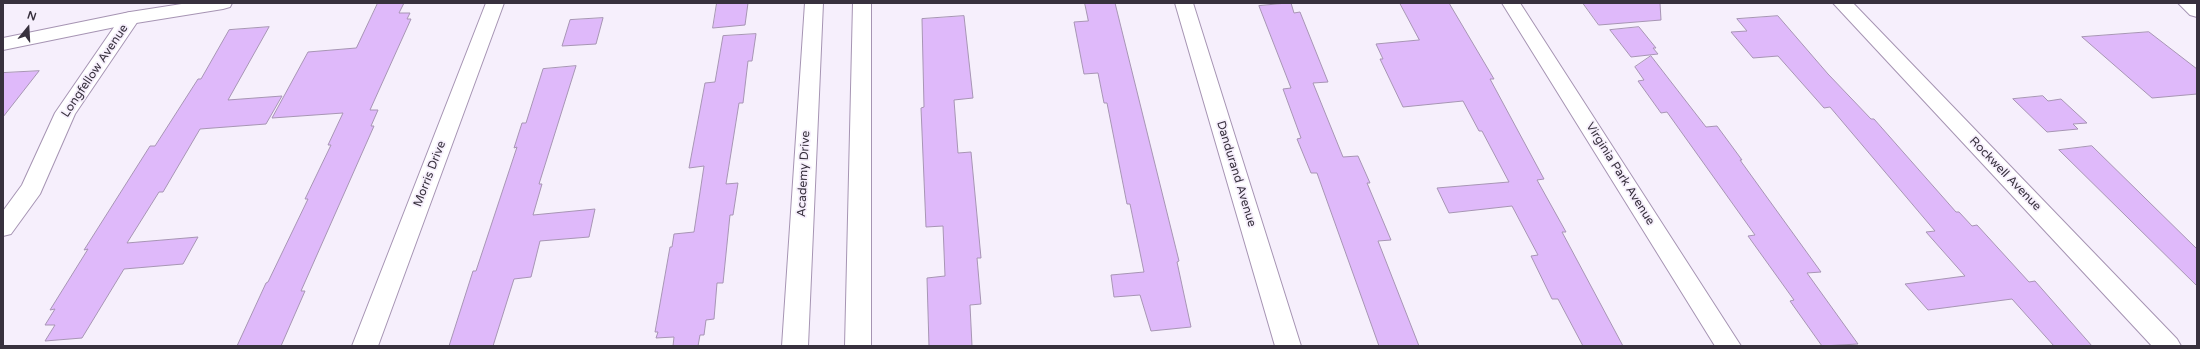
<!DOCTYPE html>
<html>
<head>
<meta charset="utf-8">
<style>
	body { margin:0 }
	#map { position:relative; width:2200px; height:349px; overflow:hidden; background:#f6effc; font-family:"Varela Round",sans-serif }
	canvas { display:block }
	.frame { position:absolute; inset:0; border:4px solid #38313e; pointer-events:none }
	.north { position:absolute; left:8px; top:8px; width:40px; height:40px; -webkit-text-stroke:3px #f6effc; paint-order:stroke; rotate:18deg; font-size:11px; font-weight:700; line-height:16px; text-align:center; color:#38313e }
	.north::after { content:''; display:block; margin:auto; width:14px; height:18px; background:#38313e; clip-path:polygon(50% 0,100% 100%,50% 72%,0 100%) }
</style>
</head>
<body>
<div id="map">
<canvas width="2200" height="349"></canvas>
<div class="frame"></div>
<div class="north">N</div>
</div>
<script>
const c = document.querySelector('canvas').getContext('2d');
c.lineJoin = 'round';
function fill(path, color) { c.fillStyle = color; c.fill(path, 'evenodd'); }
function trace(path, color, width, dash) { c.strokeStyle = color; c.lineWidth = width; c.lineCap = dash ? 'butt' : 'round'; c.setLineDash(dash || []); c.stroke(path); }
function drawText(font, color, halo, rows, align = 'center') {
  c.font = font + ' "Varela Round",sans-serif'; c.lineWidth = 3.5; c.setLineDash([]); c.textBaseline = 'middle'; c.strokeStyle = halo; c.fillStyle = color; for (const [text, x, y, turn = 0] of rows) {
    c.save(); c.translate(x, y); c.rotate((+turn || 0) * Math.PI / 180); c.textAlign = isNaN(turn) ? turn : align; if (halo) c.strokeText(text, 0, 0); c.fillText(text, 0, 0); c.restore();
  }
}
const building = new Path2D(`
	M 378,3 L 404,3 L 399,13 L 410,13 L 407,19 L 411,19 L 370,110 L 378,110 L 371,126 L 374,126 L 301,291 L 305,291 L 281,346 L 237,346 L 266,283 L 268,282 L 308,199 L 305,199 L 331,145 L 328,145 L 343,113 L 272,118 L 308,52 L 356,48 Z
	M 717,3 L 748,3 L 745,25 L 713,28 Z
	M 1085,3 L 1115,3 L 1179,261 L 1177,262 L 1191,327 L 1151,331 L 1140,295 L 1114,297 L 1111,275 L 1144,272 L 1130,204 L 1127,204 L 1107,103 L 1104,103 L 1098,73 L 1084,74 L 1074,22 L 1088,21 Z
	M 1291,3 L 1294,13 L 1300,12 L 1328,82 L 1313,83 L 1343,157 L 1358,156 L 1370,183 L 1367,183 L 1391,240 L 1378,241 L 1419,346 L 1379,346 L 1317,173 L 1311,173 L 1297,139 L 1301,138 L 1283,89 L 1291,88 L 1259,6 Z
	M 1400,3 L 1449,3 L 1494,79 L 1490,79 L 1544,179 L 1537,180 L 1566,232 L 1562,232 L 1623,346 L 1583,346 L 1558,299 L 1552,299 L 1531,256 L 1538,255 L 1512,206 L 1449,213 L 1437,188 L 1509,182 L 1482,131 L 1479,131 L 1463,101 L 1403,107 L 1380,59 L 1383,59 L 1376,44 L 1419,40 Z
	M 1583,3 L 1660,3 L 1661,20 L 1599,25 Z
	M 964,16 L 973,98 L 954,100 L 958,153 L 971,152 L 981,258 L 977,258 L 981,304 L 970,305 L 972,346 L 929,346 L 927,278 L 945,276 L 943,226 L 926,227 L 921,108 L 924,107 L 922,19 Z
	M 1778,16 L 1828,74 L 1871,119 L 1874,119 L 1956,212 L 1959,212 L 1972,226 L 1977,225 L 2029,282 L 2035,281 L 2092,346 L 2054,346 L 2012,299 L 1928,310 L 1905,284 L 1965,276 L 1926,232 L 1935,231 L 1830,107 L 1824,108 L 1778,56 L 1753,58 L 1731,32 L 1747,31 L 1737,19 Z
	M 603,18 L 596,44 L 562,46 L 570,20 Z
	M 269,27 L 228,100 L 282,96 L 266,124 L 200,129 L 163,192 L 159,192 L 127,243 L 198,237 L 183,264 L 124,269 L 82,338 L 45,341 L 55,325 L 45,325 L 55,309 L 50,310 L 88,249 L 84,250 L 150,146 L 155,146 L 198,79 L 201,79 L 229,30 Z
	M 1639,27 L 1656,48 L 1653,48 L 1658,54 L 1631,57 L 1610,30 Z
	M 2149,32 L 2197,69 L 2197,94 L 2152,98 L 2082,37 Z
	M 756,34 L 752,61 L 748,61 L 743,103 L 739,103 L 726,184 L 738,183 L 733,215 L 730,215 L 723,283 L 717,283 L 714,319 L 706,320 L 704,335 L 700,335 L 698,346 L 673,346 L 674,337 L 656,338 L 658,332 L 655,332 L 670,247 L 672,247 L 674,234 L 694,232 L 704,166 L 689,168 L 705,83 L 715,82 L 723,36 Z
	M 1651,56 L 1706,127 L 1717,126 L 1742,160 L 1740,160 L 1821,272 L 1807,273 L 1858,344 L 1822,346 L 1790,301 L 1794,300 L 1748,236 L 1755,235 L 1667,112 L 1661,113 L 1638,81 L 1644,80 L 1635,67 Z
	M 576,66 L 539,184 L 542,184 L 533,215 L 595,209 L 589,237 L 540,241 L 531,277 L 514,279 L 493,346 L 449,346 L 473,271 L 476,271 L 517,147 L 514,148 L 522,123 L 526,123 L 543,69 Z
	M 39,71 L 3,117 L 3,73 Z
	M 2043,96 L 2048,101 L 2061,99 L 2087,123 L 2073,124 L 2078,129 L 2047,132 L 2013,99 Z
	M 2092,146 L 2197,249 L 2197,286 L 2059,150 Z`);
fill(building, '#dfb9fa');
trace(building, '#a795b4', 1);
const minor = new Path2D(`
	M 486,3 L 504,3 L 378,346 L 352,346 Z
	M 805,3 L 823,3 L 808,346 L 782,346 Z
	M 853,3 L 871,3 L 871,346 L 845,346 Z
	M 1175,3 L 1193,3 L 1301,346 L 1275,346 Z
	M 1502,3 L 1520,3 L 1741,346 L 1715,346 Z
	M 1833,3 L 1853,3 L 2177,339 L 2181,346 L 2152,346 Z
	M 2178,3 L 2197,3 L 2197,17 L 2190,15 Z
	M 130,12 L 137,14 L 140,18 L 75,114 L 40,194 L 11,234 L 3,236 L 3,211 L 22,185 L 55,113 L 123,14 Z`);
const tertiary = new Path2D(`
	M 188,3 L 232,3 L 230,7 L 223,9 L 130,24 L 3,50 L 3,38 L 130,12 Z`);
trace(minor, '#a694b3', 2);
trace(tertiary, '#a694b3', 2);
fill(minor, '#fff');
fill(tertiary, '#fff');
drawText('12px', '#38313e', '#f6effc', [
	["Longfellow Avenue",95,71,-56],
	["Morris Drive",430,174,-69],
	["Academy Drive",804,174,-87],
	["Dandurand Avenue",1236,174,73],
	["Virginia Park Avenue",1620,174,58],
	["Rockwell Avenue",2005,174,46]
]);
</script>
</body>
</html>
